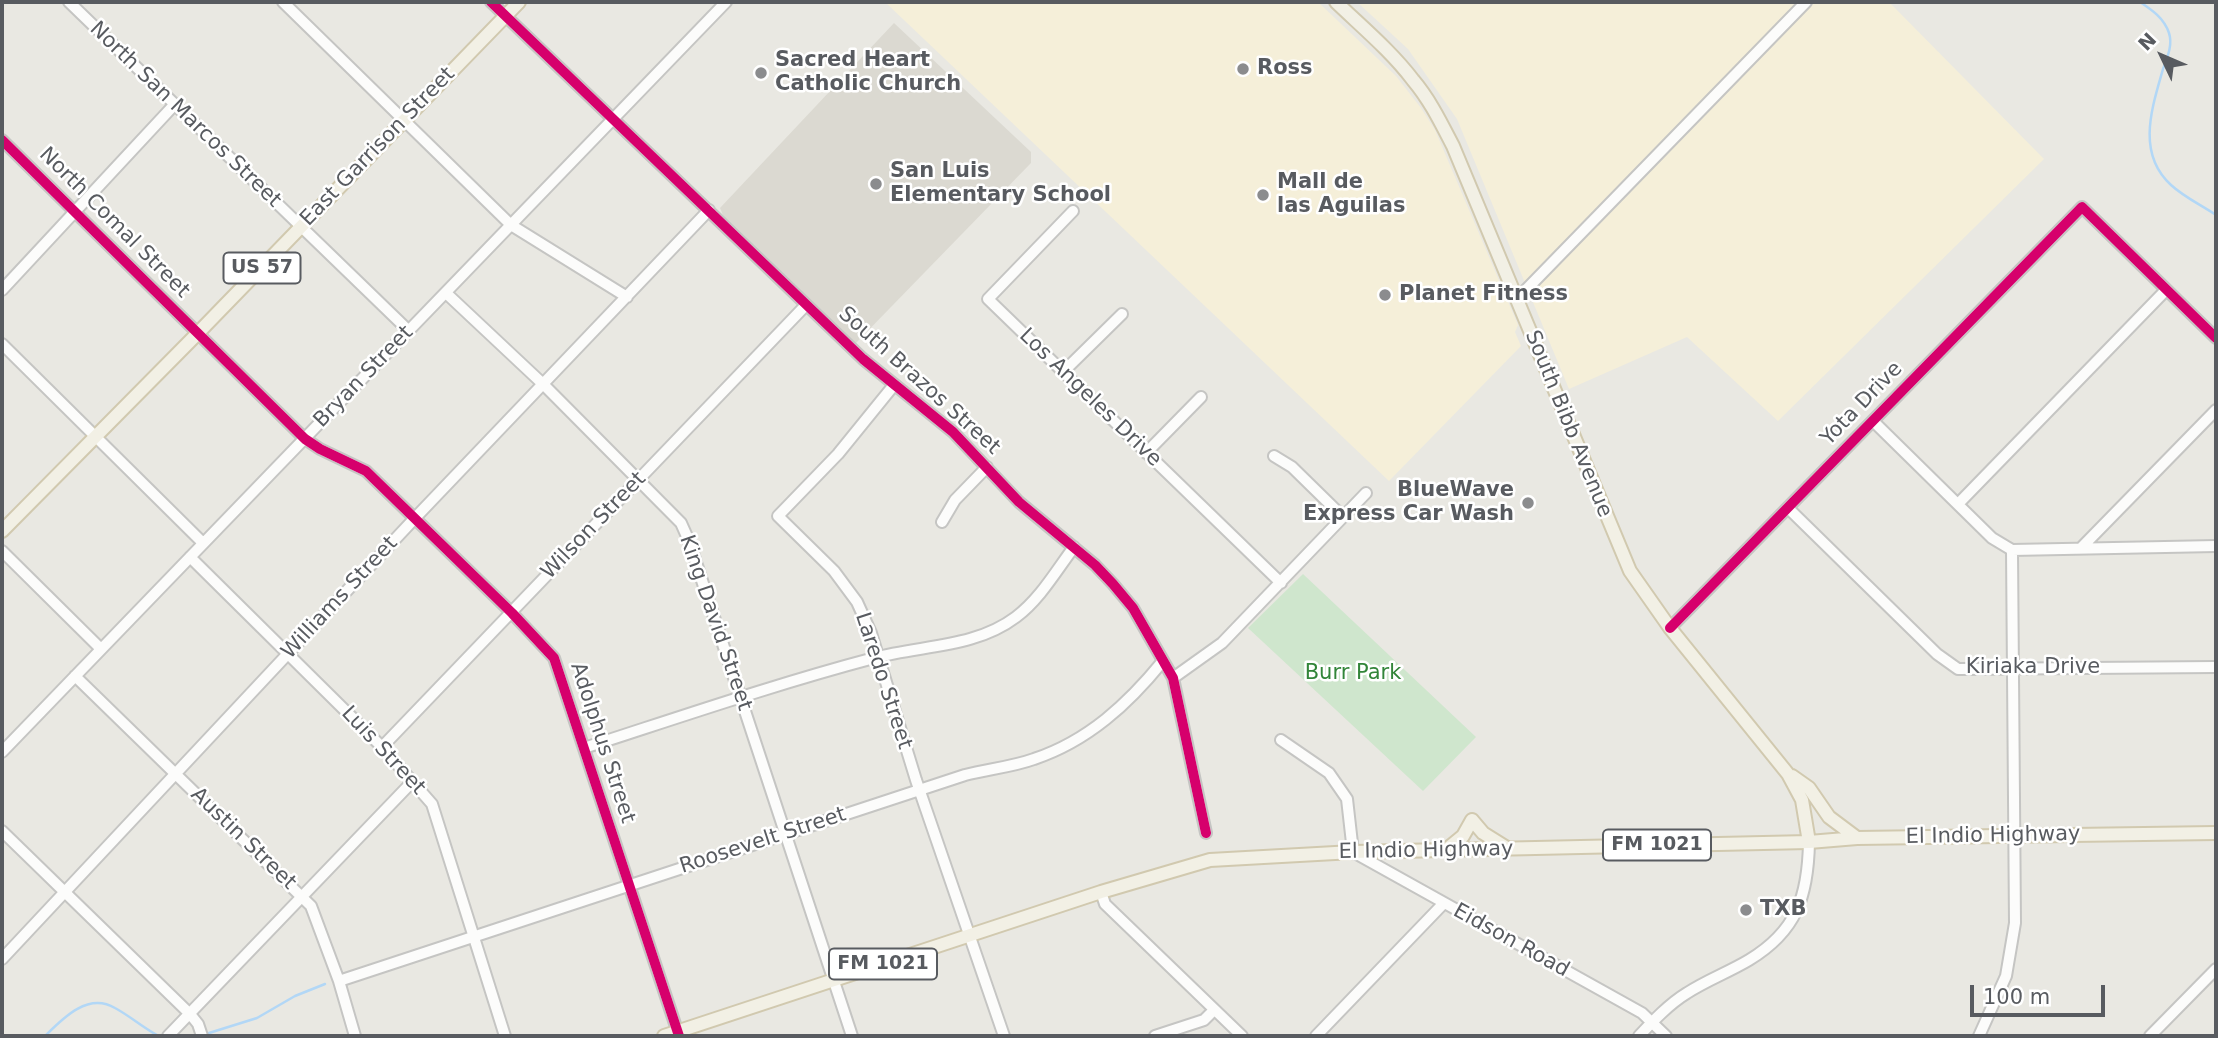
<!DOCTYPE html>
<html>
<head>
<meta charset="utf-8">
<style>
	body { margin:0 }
	#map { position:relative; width:2218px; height:1038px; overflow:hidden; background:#e9e8e2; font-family:"DejaVu Sans",sans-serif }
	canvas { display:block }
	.frame { position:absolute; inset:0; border:4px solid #585b60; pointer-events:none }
	.north { position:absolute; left:2127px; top:21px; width:70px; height:70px; -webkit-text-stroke:5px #fff; paint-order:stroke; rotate:314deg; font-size:19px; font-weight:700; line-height:28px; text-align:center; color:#585b60 }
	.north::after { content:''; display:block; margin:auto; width:24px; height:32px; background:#585b60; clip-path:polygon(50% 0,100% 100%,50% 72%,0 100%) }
	.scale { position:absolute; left:1970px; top:985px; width:135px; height:32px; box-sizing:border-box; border:4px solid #585b60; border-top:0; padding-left:9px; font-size:21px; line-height:24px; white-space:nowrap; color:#585b60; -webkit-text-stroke:5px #fff; paint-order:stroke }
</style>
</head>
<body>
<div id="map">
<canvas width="2218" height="1038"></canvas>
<div class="frame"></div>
<div class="north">N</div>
<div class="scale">100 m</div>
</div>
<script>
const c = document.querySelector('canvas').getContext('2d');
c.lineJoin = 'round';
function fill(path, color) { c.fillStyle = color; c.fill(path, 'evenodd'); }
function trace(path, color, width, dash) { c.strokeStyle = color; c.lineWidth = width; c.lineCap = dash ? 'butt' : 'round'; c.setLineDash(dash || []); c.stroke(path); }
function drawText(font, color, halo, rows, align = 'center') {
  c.font = font + ' "DejaVu Sans",sans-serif'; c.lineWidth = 5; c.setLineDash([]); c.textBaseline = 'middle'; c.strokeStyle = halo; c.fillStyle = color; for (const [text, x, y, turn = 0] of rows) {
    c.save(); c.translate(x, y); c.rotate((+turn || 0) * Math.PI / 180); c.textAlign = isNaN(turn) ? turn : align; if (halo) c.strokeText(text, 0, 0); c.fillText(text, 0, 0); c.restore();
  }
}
fill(new Path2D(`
	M 885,2 L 1318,2 L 1396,76 L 1421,108 L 1435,130 L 1518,325 L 1515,332 L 1521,346 L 1389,481 Z
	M 1357,2 L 1889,2 L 2044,159 L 1778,421 L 1687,337 L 1569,389 L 1457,119 L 1408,49 Z`), '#f5efd9');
fill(new Path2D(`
	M 894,23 L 1031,152 L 1031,163 L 856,343 L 723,215 L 720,208 Z`), '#dbd9d1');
fill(new Path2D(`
	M 1303,574 L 1476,737 L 1423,791 L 1248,628 Z`), '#cfe6cd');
trace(new Path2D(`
	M 2140,2 C 2152,10 2164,18 2169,33 C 2173,45 2167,58 2163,69 C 2152,108 2136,153 2171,185 C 2184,197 2201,205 2216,215
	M 209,1033 L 257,1018 L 295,996 L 325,984
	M 45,1036 C 63,1018 88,992 115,1008 C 130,1016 142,1027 157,1035`), '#b2d7f6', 2.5);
const minor = new Path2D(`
	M 69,2 L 409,331
	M 283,2 L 511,225 L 627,297
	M 491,2 L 863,359 L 953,432 L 1019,502 L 1095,565 L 1113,584 L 1133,608 L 1173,678 L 1206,833
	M 2,140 L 305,439 L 320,449 L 366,471 L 512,613 L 554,658 L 679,1036
	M 1073,211 L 988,299 L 1281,583
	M 2,290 L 175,104
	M 446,293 L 544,385 L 681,523 L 689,541 L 852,1036
	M 1517,299 L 1806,2
	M 2,344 L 203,543
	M 1063,372 L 1122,314
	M 894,385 L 838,454 L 778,516 L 834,571 L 857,602 L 871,633 L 916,780 L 1004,1036
	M 1873,421 L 1992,538 L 2012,550 L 2015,923 L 2006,976 L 1979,1036
	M 1146,453 L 1201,397
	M 1274,456 L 1292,467 L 1343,517
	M 1958,504 L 2166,290
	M 1788,508 L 1937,654 L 1958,669 L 2216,667
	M 942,522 L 955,500 L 987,467
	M 2082,547 L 2216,410
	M 2012,550 L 2216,546
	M 2,551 L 101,649
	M 190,557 L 382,747 L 432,804 L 505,1036
	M 1670,628 L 2082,207 L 2216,338
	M 75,676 L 311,906 L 339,981 L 355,1036
	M 1173,678 L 1222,643 L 1366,493
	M 1281,740 L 1329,773 L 1347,799 L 1353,852 L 1642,1013 L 1666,1036
	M 382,747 L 806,305
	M 584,748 C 680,717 776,684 874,658 C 922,645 975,648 1016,617 C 1040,599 1056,571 1074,547
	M 2,752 L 726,2
	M 2,831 L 190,1014 L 198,1024 L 202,1036
	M 1101,892 L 1105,904 L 1242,1036
	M 2,959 L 415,518 L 709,210
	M 339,981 L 965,775 C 988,769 1012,767 1034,759 C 1088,741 1128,704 1163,661
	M 168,1036 L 413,781
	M 1155,1036 L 1204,1020 L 1214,1010
	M 1316,1036 L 1443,904
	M 1639,1036 C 1653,1021 1669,1004 1687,993 C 1707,980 1729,972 1749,960 C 1797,931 1808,896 1809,842
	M 2150,1036 L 2216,969`);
const major = new Path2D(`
	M 1336,2 C 1362,27 1391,51 1413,80 C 1430,100 1441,123 1453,146 L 1630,571 L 1670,628 L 1788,774 L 1802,800 L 1809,842
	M 2,531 L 198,333 L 519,2
	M 1792,776 L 1809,788 L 1829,817 L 1857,838
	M 1446,850 L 1463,836 L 1472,820 L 1483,833 L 1507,848
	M 664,1036 L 1101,892 L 1210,860 L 1353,852 L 1809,842 L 1857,838 L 2216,833`);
trace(minor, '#c5c5c3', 14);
trace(major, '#d1c9af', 16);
trace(minor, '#fcfcfb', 10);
trace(major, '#f2f0e5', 12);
trace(new Path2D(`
	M 491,2 L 863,359 L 953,432 L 1019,502 L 1095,565 L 1113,584 L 1133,608 L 1173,678 L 1206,833
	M 2,140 L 305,439 L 320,449 L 366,471 L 512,613 L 554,658 L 679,1036
	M 1670,628 L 2082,207 L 2216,338`), '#d6006c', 10);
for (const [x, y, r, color] of [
	[1243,69,7,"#8b8c8e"],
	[761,73,7,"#8b8c8e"],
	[876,184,7,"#8b8c8e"],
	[1263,195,7,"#8b8c8e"],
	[1385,295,7,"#8b8c8e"],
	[1528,503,7,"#8b8c8e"],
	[1746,910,7,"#8b8c8e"]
]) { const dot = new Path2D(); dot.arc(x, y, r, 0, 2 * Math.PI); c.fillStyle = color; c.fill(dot); trace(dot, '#fff', 2.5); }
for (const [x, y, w] of [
	[262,268,77],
	[1657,845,108],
	[883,964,108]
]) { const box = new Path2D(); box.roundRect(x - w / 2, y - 15.5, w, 31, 5); c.fillStyle = '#fff'; c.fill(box); trace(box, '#585b60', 2); }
drawText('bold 19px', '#585b60', null, [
	["US 57",262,268],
	["FM 1021",1657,845],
	["FM 1021",883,964]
]);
drawText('bold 21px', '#585b60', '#fff', [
	["Sacred Heart",775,61],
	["Catholic Church",775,85],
	["Ross",1257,69],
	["San Luis",890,172],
	["Elementary School",890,196],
	["Mall de",1277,183],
	["las Aguilas",1277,207],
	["Planet Fitness",1399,295],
	["BlueWave",1514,491,"right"],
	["Express Car Wash",1514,515,"right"],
	["TXB",1760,910]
], 'left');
drawText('21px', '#585b60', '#fff', [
	["North San Marcos Street",185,115,44],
	["East Garrison Street",378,147,-46],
	["North Comal Street",114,223,45],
	["Bryan Street",364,377,-46],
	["South Brazos Street",919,381,42],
	["Los Angeles Drive",1090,398,44],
	["Yota Drive",1862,404,-46],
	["South Bibb Avenue",1568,424,68],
	["Wilson Street",594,526,-46],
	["Williams Street",340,598,-47],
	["King David Street",715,623,71],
	["Kiriaka Drive",2033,668],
	["Laredo Street",883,681,72],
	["Adolphus Street",602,743,72],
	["Luis Street",383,751,47],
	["El Indio Highway",1993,836,-1],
	["Austin Street",243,839,44],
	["Roosevelt Street",763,841,-18],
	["El Indio Highway",1426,851,-1],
	["Eidson Road",1511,941,29]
]);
drawText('21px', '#328539', '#fff', [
	["Burr Park",1353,674]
]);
</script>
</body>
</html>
